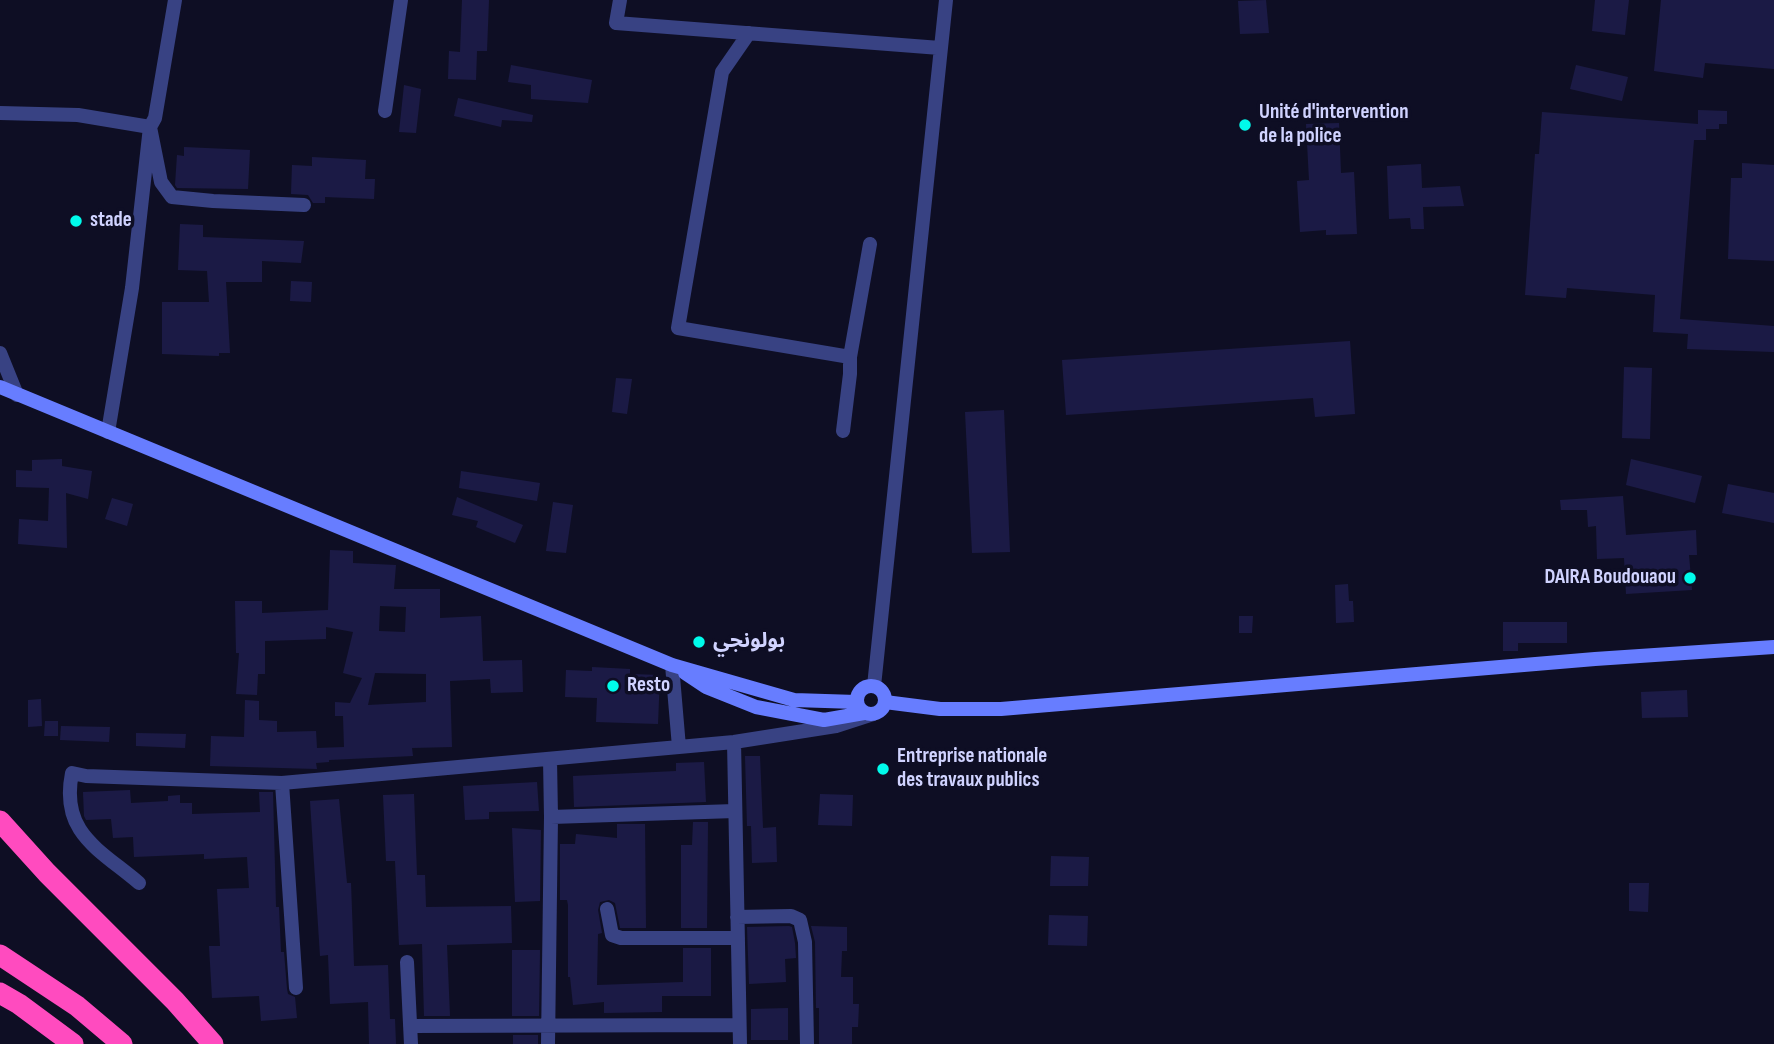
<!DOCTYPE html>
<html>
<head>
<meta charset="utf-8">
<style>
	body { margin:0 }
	canvas { display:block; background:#0e0e24 }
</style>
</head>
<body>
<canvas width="1774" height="1044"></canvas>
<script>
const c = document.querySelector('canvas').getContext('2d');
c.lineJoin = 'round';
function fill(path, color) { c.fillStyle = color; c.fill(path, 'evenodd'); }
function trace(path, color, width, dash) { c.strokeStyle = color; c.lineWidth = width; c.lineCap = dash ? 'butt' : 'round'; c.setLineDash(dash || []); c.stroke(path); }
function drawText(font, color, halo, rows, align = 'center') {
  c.font = font + ' "Sofia Sans Condensed","Noto Sans Arabic",sans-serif'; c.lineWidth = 7; c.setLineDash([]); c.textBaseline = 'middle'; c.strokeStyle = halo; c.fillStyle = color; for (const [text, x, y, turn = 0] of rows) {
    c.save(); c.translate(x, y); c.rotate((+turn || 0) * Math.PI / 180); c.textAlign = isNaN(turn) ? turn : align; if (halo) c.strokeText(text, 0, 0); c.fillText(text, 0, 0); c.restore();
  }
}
fill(new Path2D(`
	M 462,0 L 489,0 L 487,51 L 477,51 L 476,80 L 448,79 L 449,51 L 460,52 Z
	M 1266,0 L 1269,33 L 1240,34 L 1238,1 Z
	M 1595,0 L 1629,0 L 1625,35 L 1592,31 Z
	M 1661,0 L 1774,0 L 1774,69 L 1705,63 L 1703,78 L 1654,71 Z
	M 511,65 L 592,80 L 588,103 L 531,99 L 531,85 L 508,82 Z
	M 1576,65 L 1628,77 L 1622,101 L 1570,89 Z
	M 404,85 L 421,89 L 416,133 L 399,132 Z
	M 458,98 L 533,115 L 532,122 L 502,120 L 501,127 L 454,116 Z
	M 1698,110 L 1727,111 L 1727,124 L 1719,124 L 1719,129 L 1706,129 L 1706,140 L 1694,140 L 1680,319 L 1774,326 L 1774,352 L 1687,349 L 1688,334 L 1653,332 L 1655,295 L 1567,288 L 1566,298 L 1525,295 L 1535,154 L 1539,154 L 1542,112 L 1698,124 Z
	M 1339,123 L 1341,173 L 1354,172 L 1357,234 L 1326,235 L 1326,230 L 1300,232 L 1297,181 L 1309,180 L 1306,124 Z
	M 184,147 L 250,150 L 248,189 L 177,188 L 175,185 L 177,155 L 184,156 Z
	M 312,157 L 366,160 L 365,179 L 375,179 L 374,199 L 325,197 L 325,203 L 313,203 L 308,195 L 291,194 L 292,165 L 312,166 Z
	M 1742,163 L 1774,165 L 1774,261 L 1728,259 L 1731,178 L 1742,178 Z
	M 1421,164 L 1422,188 L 1460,186 L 1464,206 L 1423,207 L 1424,229 L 1411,229 L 1410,218 L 1389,219 L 1387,166 Z
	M 180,224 L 203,225 L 203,237 L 304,241 L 301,263 L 262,261 L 262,282 L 226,282 L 230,353 L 219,353 L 219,356 L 162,354 L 162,302 L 209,302 L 207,271 L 178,270 Z
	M 291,281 L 312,282 L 311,302 L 290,301 Z
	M 1350,341 L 1355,414 L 1315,417 L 1313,398 L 1066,415 L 1062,360 Z
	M 1624,367 L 1652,368 L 1650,439 L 1622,438 Z
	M 616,378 L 632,379 L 627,414 L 612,412 Z
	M 1004,410 L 1010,552 L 972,553 L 965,412 Z
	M 62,459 L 62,466 L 92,471 L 88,499 L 66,493 L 67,548 L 18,544 L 19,519 L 48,521 L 49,488 L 16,487 L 16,470 L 32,471 L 32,460 Z
	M 1631,459 L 1702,476 L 1695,503 L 1626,485 Z
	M 461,471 L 540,483 L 537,501 L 459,488 Z
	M 1728,484 L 1774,493 L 1774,523 L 1722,513 Z
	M 1623,496 L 1626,535 L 1696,530 L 1697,555 L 1689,555 L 1692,590 L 1626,594 L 1624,558 L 1597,559 L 1596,526 L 1588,527 L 1587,510 L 1561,510 L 1560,500 Z
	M 457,497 L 523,525 L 515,543 L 476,527 L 478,521 L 452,515 Z
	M 112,498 L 133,504 L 127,526 L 105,519 Z
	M 553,502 L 573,505 L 566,553 L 546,551 Z
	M 330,550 L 353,551 L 353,563 L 396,565 L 394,589 L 440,589 L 440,618 L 481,616 L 483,661 L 522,660 L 523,692 L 491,693 L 490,679 L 450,681 L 452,747 L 412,748 L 413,756 L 329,760 L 329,762 L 316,763 L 317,769 L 210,766 L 211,736 L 244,737 L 245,700 L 259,701 L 259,720 L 277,721 L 277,732 L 316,731 L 317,748 L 344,747 L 343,716 L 335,716 L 335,702 L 350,703 L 362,678 L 343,673 L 353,632 L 326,627 L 326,639 L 265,641 L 265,674 L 258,674 L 257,695 L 236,694 L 239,653 L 236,653 L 235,601 L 262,601 L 262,613 L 328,610 ZM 380,606 L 406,607 L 405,632 L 379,631 ZM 375,673 L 426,674 L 426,702 L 368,705 Z
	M 1348,584 L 1349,601 L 1353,601 L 1354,622 L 1336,623 L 1335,585 Z
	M 1239,616 L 1253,616 L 1252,633 L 1239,633 Z
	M 1503,622 L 1567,622 L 1567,643 L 1518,643 L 1518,651 L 1503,651 Z
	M 592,667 L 630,669 L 630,674 L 660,675 L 658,724 L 596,722 L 597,698 L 565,697 L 566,670 L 592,671 Z
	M 1687,690 L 1688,717 L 1642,718 L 1641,692 Z
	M 41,699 L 42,726 L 28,727 L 28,700 Z
	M 45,721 L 58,721 L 58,736 L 44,736 Z
	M 61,726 L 110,727 L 109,742 L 60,740 Z
	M 136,733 L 186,734 L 185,748 L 136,746 Z
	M 745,756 L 760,756 L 763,828 L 776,827 L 777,862 L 752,863 L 751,826 L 747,826 Z
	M 704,762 L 706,802 L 574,807 L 573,776 L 676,771 L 676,763 Z
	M 537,782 L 539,811 L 489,812 L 489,819 L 465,820 L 463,786 Z
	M 130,790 L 131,803 L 168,801 L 168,796 L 180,795 L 180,803 L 192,803 L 192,814 L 260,812 L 259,792 L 273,792 L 276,907 L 279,907 L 281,952 L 284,952 L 287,989 L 288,994 L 295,997 L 297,1018 L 261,1021 L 259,996 L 212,998 L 209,946 L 220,946 L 217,889 L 249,888 L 247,857 L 204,859 L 204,854 L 134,857 L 133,837 L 113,838 L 111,819 L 86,820 L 84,816 L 83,792 Z
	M 414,794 L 417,875 L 425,875 L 426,907 L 511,906 L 512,943 L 447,945 L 450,1016 L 424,1016 L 422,944 L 399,945 L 395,861 L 386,861 L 383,795 Z
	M 820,794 L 853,795 L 852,826 L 818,825 Z
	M 339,799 L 347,883 L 351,883 L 354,966 L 388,965 L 390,1019 L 395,1019 L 396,1044 L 369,1044 L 368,1002 L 330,1004 L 328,955 L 320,956 L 310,801 Z
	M 693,822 L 708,822 L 707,928 L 681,928 L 681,845 L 692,845 Z
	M 617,824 L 645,824 L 646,928 L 620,928 L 615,903 L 609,900 L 600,902 L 598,910 L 602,933 L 598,934 L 597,985 L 683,982 L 683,948 L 711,948 L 711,996 L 662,996 L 662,1012 L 604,1013 L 604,1002 L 573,1005 L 570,977 L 568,977 L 568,905 L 567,900 L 560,900 L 560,844 L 575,844 L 576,834 L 617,838 Z
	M 512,828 L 541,830 L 540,901 L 515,902 Z
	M 1051,856 L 1089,857 L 1088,886 L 1050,886 Z
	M 1629,883 L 1649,883 L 1648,912 L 1629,911 Z
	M 1049,915 L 1088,916 L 1087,946 L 1048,945 Z
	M 789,926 L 792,927 L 795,943 L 796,958 L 785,959 L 786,982 L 749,984 L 747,927 Z
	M 811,926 L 847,927 L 847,951 L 842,951 L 841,977 L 853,977 L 853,1004 L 859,1004 L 858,1027 L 852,1027 L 852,1044 L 819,1044 L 819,1008 L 816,1008 L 815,942 Z
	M 512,950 L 540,950 L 539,1016 L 512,1016 Z
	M 788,1008 L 788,1040 L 751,1040 L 751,1009 Z
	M 513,1035 L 538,1035 L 538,1044 L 513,1044 Z`), '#1b1a45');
trace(new Path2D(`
	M 620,0 L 616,23 L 940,48
	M 749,33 L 722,72 L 678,328 L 850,357
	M 385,111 L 401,0
	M 0,113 L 78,115 L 150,127 L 161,182 L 172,197 L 213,201 L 304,205
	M 0,353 L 17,395
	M 843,431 L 850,374 L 850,357 L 870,244
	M 108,432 L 132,288 L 150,127 L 155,118 L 175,0
	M 672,665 L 679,747
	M 874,686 L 946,0
	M 734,742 L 740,1044
	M 282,783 L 296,988
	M 551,817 L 735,811
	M 139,883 C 99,849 60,833 72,773 L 86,776 L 282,783 L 734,742 L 836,726 L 873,714
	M 607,909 L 612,935 L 621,938 L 738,938
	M 737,917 L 791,916 L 800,920 L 805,942 L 807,1044
	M 407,962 L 411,1044
	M 410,1026 L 739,1025
	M 548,1044 L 551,817 L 550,759`), '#384283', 14);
trace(new Path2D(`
	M 0,387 L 672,665 L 794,700 L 856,702
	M 685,673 L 706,687 L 756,707 L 824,720 L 864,713
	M857 700a14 14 0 1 1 28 0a14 14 0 1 1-28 0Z
	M 885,702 L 940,709 L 1001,709 L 1595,659 L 1774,647`), '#677dff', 14);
trace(new Path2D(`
	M 0,821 L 47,873 L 175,1001 L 213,1044
	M 0,955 L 77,1006 L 122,1044
	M 0,993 L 19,1004 L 73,1044`), '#ff4bbf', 21);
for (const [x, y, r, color] of [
	[1245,125,7,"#00fbeb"],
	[76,221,7,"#00fbeb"],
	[1690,578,7,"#00fbeb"],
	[699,642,7,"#00fbeb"],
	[613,686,7,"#00fbeb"],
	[883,769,7,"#00fbeb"]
]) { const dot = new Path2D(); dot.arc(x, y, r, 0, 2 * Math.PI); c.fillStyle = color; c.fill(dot); trace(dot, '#0e0e24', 2.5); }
drawText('bold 21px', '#d0d3ff', '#0e0e24', [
	["Unité d'intervention",1259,113],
	["de la police",1259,137],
	["stade",90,221],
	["DAIRA Boudouaou",1676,578,"right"],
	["بولونجي",713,642],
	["Resto",627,686],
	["Entreprise nationale",897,757],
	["des travaux publics",897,781]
], 'left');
</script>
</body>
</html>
